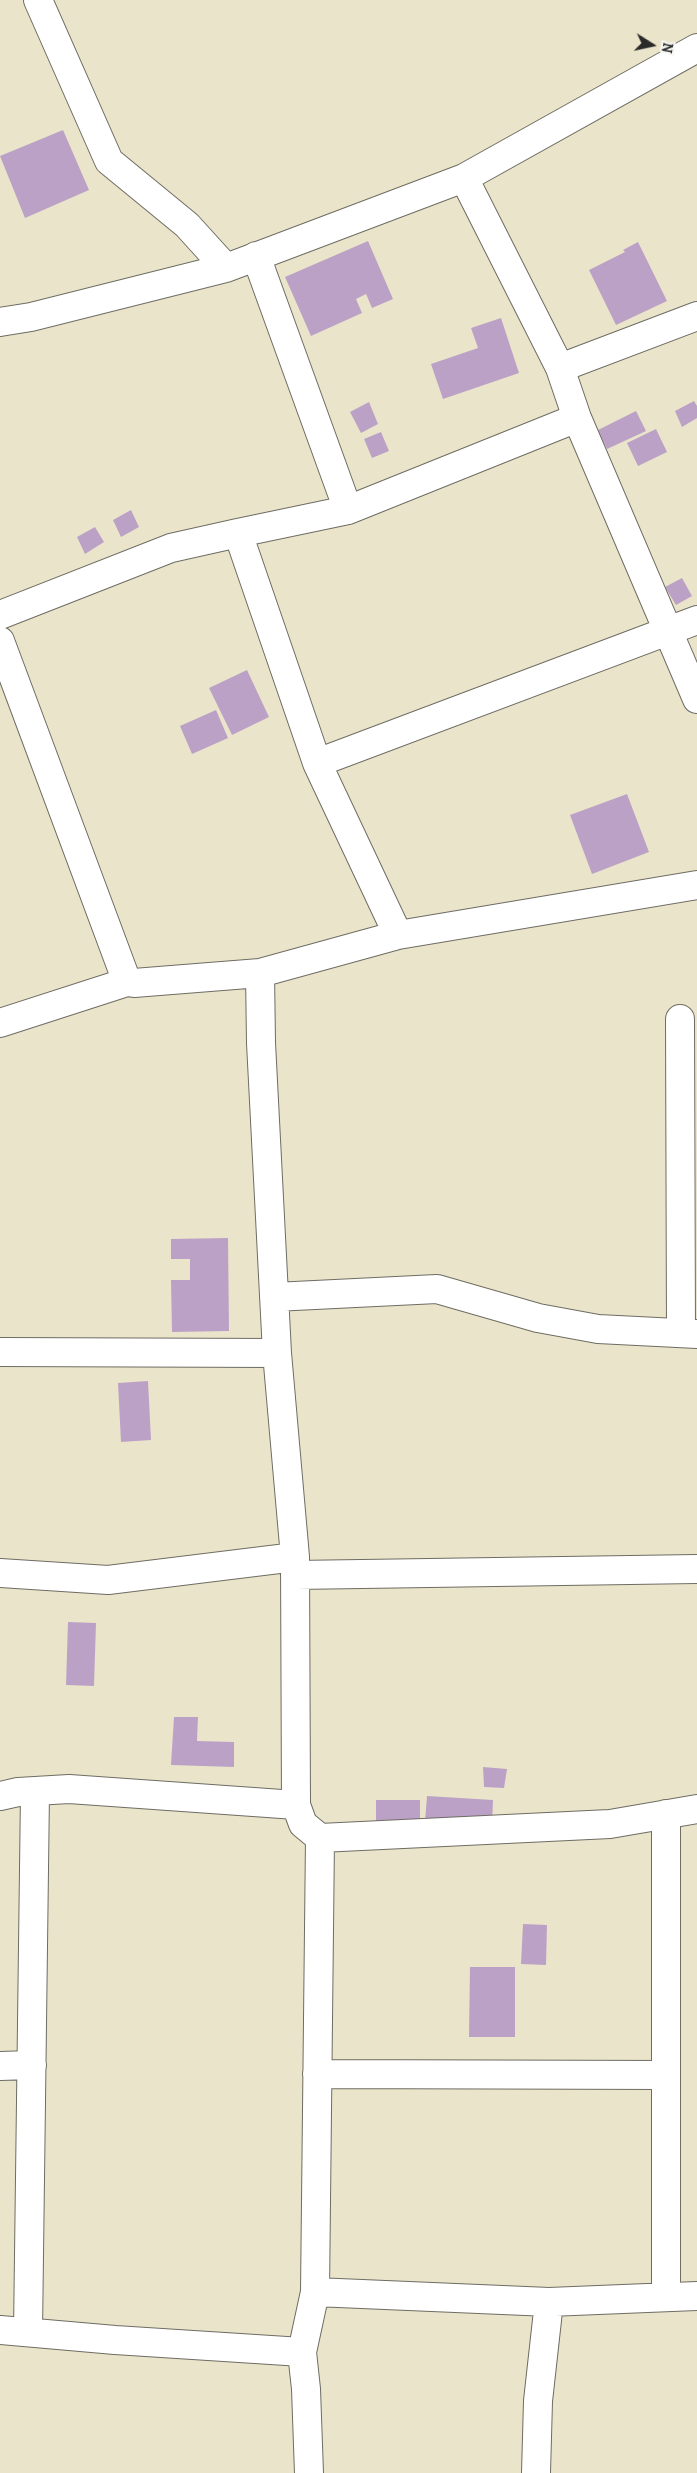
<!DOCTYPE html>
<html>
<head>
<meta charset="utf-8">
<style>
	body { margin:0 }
	#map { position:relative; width:697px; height:2473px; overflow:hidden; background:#eae5ca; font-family:Alegreya,serif }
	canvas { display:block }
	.north { position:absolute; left:627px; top:20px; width:50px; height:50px; -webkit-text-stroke:4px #f6f6f2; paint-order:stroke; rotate:100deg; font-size:14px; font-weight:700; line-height:20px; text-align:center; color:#2b2b2b }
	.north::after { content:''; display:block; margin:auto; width:18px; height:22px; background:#2b2b2b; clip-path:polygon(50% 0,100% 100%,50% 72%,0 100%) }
</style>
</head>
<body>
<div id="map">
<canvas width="697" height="2473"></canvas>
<div class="north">N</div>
</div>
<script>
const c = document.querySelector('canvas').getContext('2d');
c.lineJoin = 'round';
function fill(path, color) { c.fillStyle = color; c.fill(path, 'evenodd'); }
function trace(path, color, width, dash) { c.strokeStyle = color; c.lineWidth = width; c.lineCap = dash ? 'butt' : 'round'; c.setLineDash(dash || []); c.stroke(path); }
fill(new Path2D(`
	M 63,130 L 89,190 L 25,218 L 0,156 Z
	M 368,241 L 393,299 L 372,308 L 366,294 L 356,299 L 362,313 L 311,336 L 285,277 Z
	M 638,242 L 667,301 L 616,325 L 589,270 L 625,252 L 623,250 Z
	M 501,318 L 519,373 L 443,399 L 431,364 L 478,348 L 471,328 Z
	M 694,401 L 697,406 L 697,418 L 682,427 L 675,411 Z
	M 369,402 L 378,424 L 361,433 L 350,412 Z
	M 636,411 L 646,431 L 607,449 L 598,430 Z
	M 656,429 L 667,452 L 638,466 L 627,443 Z
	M 381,432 L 389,451 L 372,458 L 364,439 Z
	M 131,510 L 139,527 L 121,537 L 113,520 Z
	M 95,527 L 104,542 L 85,554 L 77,537 Z
	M 682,578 L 692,596 L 676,605 L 665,587 Z
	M 247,670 L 269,717 L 232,735 L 209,688 Z
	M 216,710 L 228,738 L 192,754 L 180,726 Z
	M 627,794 L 649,852 L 592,874 L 570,815 Z
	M 228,1238 L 229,1331 L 172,1332 L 171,1280 L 190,1280 L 190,1259 L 171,1259 L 171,1239 Z
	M 148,1381 L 151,1440 L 121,1442 L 118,1383 Z
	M 68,1622 L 96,1623 L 94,1686 L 66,1685 Z
	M 174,1717 L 198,1717 L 197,1741 L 234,1742 L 234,1767 L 171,1765 Z
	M 483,1767 L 507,1769 L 504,1788 L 484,1787 Z
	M 427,1796 L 493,1800 L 492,1825 L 425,1822 Z
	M 376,1800 L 420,1800 L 420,1822 L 376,1821 Z
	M 523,1924 L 547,1925 L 546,1965 L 521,1964 Z
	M 470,1967 L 515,1967 L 515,2037 L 469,2037 Z`), '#bca1c7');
const street = new Path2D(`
	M 38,0 L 109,161 L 187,225 L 226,268
	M 464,178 L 560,368 L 577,418 L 697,699
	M 256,256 L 348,510
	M 0,322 L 31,317 L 226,268 L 464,178 L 697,48
	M 560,368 L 697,316
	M 0,615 L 171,548 L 238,533
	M 0,641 L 127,982 L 134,983 L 260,973 L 398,935 L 697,885
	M 317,763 L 238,533 L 348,510 L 577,418
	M 398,935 L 317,763 L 697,620
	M 260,973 L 261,1043 L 277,1353 L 295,1557 L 296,1805 L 303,1824 L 320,1838 L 610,1824 L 697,1809
	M 680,1019 L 681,1333
	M 0,1023 L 127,982
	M 274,1297 L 437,1289 L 538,1318 L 598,1329 L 697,1334
	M 0,1352 L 277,1353
	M 0,1573 L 108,1580 L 295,1557
	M 295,1575 L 697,1569
	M 0,1796 L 18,1792 L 69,1789 L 296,1805
	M 0,2066 L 32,2065
	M 317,2074 L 666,2075
	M 315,2292 L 549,2302
	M 666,2297 L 666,1814
	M 0,2330 L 115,2340 L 302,2352 L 306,2389 L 309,2473
	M 28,2332 L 35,1792
	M 302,2352 L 315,2292 L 320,1838
	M 536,2473 L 538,2401 L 549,2302 L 697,2296`);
trace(street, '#6e6c63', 30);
trace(street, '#fff', 28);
</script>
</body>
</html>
